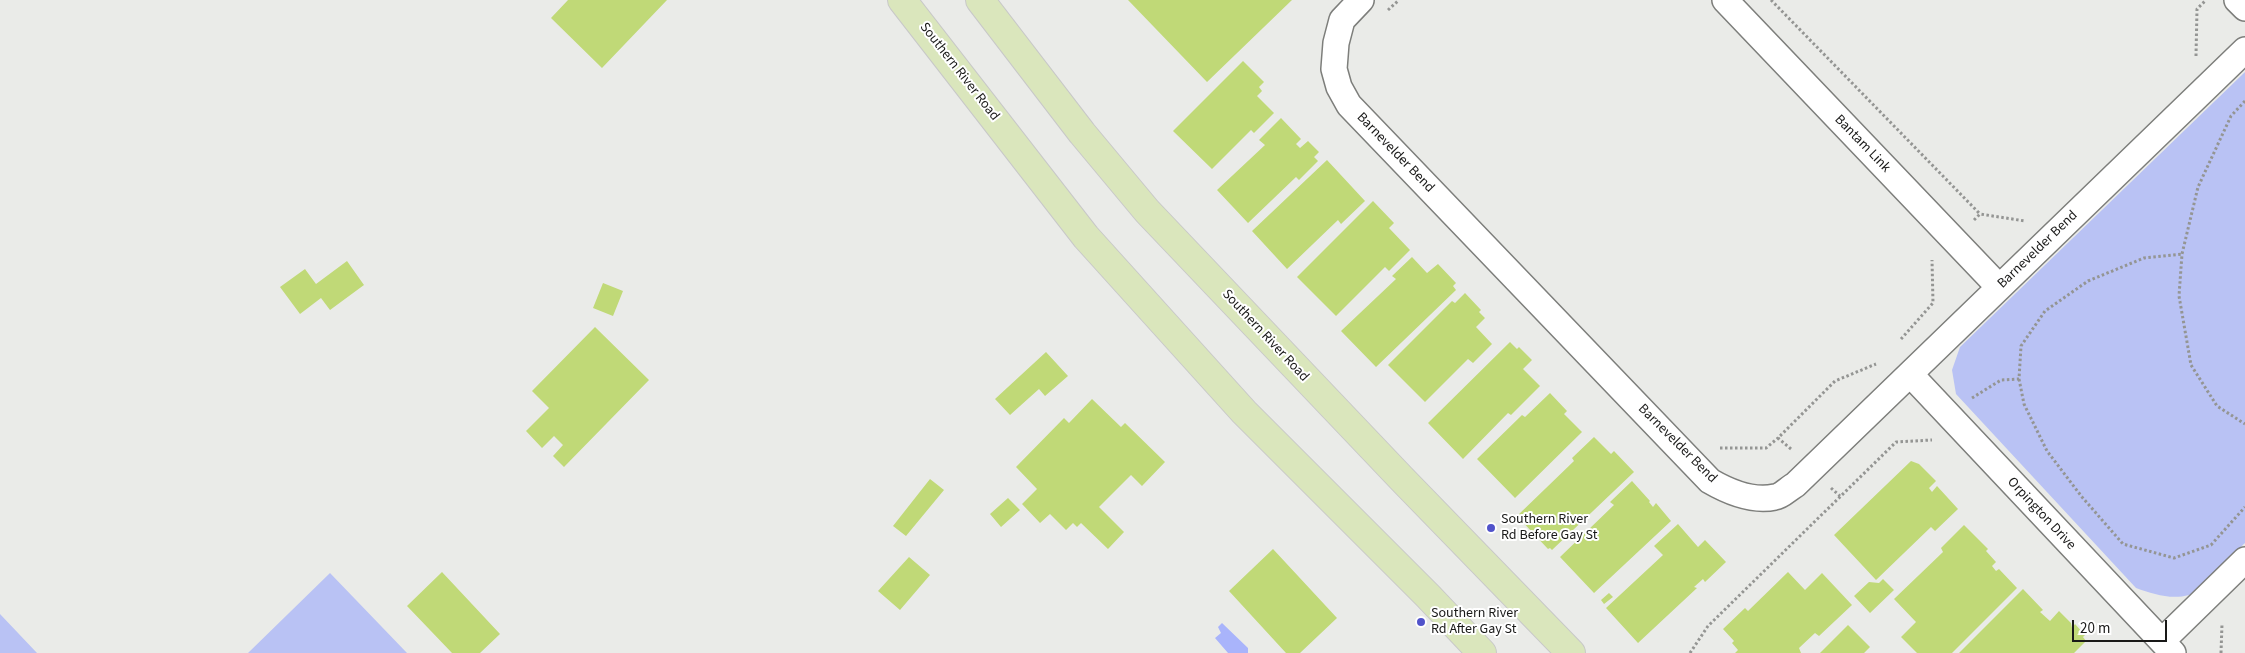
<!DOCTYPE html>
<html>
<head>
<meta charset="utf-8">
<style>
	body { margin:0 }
	#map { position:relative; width:2245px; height:653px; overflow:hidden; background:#eaebe8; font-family:"Source Sans 3",sans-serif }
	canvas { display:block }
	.scale { position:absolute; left:2072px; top:620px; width:95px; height:22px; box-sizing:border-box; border:2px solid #191918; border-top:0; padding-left:6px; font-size:15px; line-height:18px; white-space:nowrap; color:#191918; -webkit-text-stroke:4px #fff; paint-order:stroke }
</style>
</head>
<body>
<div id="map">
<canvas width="2245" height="653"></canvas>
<div class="scale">20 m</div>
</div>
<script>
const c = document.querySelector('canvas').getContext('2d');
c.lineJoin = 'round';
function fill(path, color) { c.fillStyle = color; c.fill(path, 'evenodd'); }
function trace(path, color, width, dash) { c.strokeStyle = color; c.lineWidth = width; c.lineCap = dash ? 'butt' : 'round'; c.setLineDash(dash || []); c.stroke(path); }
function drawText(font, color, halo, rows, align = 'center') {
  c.font = font + ' "Source Sans 3",sans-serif'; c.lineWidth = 4; c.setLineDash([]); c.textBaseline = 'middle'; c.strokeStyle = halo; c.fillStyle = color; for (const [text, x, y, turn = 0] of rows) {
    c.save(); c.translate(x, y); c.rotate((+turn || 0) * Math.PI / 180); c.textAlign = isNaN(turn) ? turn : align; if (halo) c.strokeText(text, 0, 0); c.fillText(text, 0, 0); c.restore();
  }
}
fill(new Path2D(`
	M 2245,72 L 2245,543 C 2235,552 2198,593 2189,595 C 2171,600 2153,594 2136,588 L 1956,394 L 1952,370 L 1960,347 Z
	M 330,573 L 407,653 L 248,653 Z
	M 0,614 L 37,653 L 0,653 Z`), '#b9c2f4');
fill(new Path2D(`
	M 1222,623 L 1248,648 L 1248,653 L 1228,653 L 1215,638 L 1221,633 L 1218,627 Z`), '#a9b4fb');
fill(new Path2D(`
	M 568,0 L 667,0 L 602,68 L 551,18 Z
	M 1128,0 L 1292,0 L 1207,82 Z
	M 1243,61 L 1264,82 L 1259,87 L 1262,91 L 1257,96 L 1274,113 L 1254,133 L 1251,130 L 1212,169 L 1173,131 Z
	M 1281,118 L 1301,139 L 1296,144 L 1300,148 L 1308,141 L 1319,152 L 1314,157 L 1318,161 L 1299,180 L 1296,177 L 1248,223 L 1217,190 L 1265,145 L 1259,140 Z
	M 1327,160 L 1365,201 L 1341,224 L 1338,220 L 1287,269 L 1252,231 Z
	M 1373,201 L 1394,223 L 1389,228 L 1410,250 L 1389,271 L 1385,267 L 1336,316 L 1297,277 Z
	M 1412,257 L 1427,273 L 1438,264 L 1456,283 L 1453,286 L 1456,290 L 1376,367 L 1341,331 L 1396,279 L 1392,276 Z
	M 347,261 L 364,285 L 330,310 L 321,298 L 300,314 L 280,287 L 305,269 L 316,284 Z
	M 603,283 L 623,291 L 613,316 L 593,308 Z
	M 1465,293 L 1481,310 L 1479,312 L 1485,318 L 1476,327 L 1492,344 L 1473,363 L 1468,359 L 1425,402 L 1388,365 L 1452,301 L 1455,303 Z
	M 595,327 L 649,380 L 564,467 L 553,456 L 563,445 L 554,436 L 542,448 L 526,431 L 549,408 L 532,391 Z
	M 1510,342 L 1517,349 L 1519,347 L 1532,360 L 1523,369 L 1540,386 L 1511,415 L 1508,413 L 1463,459 L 1428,423 Z
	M 1046,352 L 1068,376 L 1045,396 L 1039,389 L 1010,415 L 995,399 Z
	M 1550,393 L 1567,411 L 1564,414 L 1582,432 L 1515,498 L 1477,459 L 1522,415 L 1525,417 Z
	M 1092,399 L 1121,427 L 1125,423 L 1165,462 L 1142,486 L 1131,475 L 1099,507 L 1124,532 L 1108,549 L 1081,523 L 1077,527 L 1073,523 L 1066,530 L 1050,514 L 1040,523 L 1022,504 L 1037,489 L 1016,467 L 1064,418 L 1069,423 Z
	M 1594,437 L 1611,454 L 1614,451 L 1634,472 L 1552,550 L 1550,548 L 1548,549 L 1517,516 L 1574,461 L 1572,458 Z
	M 1911,461 L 1919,464 L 1936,481 L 1929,488 L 1932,492 L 1937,486 L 1958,509 L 1935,531 L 1931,527 L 1876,580 L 1834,535 Z
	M 930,479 L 944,490 L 906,536 L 893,526 Z
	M 1632,481 L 1650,501 L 1649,502 L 1653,507 L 1656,503 L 1671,521 L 1594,593 L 1560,557 L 1614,505 L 1610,502 Z
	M 1008,498 L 1020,510 L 1001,527 L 990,514 Z
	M 1678,524 L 1698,547 L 1705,540 L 1726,562 L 1705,582 L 1703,579 L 1694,587 L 1697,588 L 1638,643 L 1606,608 L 1663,555 L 1654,546 Z
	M 1964,525 L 1988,549 L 1986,551 L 1996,562 L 1992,566 L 1996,571 L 1999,569 L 2017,588 L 1952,653 L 1917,653 L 1901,637 L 1916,622 L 1894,599 L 1943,552 L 1941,548 Z
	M 1273,549 L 1337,618 L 1300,653 L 1286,653 L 1229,591 Z
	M 909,557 L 930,575 L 900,610 L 878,591 Z
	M 442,572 L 500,634 L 480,653 L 452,653 L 407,606 Z
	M 1788,572 L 1805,590 L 1822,573 L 1852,605 L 1819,636 L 1815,633 L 1799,648 L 1801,653 L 1735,653 L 1738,650 L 1732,643 L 1734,641 L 1723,629 L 1745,608 L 1748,611 Z
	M 1883,579 L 1894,590 L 1870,613 L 1854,596 L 1869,582 L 1879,583 Z
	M 2023,589 L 2043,610 L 2040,612 L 2050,621 L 2059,611 L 2071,623 L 2072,628 L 2075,624 L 2085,635 L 2083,637 L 2086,641 L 2074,653 L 1959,653 Z
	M 1609,593 L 1613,597 L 1604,604 L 1601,600 Z
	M 1848,625 L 1870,647 L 1864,653 L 1820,653 Z`), '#c0d977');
const street = new Path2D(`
	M 1361,0 L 1342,20 L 1336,43 L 1334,69 L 1339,87 L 1349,105 L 1710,481 C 1729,492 1752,502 1775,497 C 1782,496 1789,488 1795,485 L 2245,50
	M 1725,0 L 1999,287
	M 2237,0 L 2245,8
	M 1910,374 L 2173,653
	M 2162,641 L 2245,560`);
const primary = new Path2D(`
	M 902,0 L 1086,237 L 1244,412 L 1428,596 L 1482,653
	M 980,0 L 1082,133 L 1147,211 L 1401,478 L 1571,653`);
trace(street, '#7d7e7b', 28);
trace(primary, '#c8c8c8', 30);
trace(new Path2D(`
	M 1771,0 L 1980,214
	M 1388,10 L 1399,0
	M 2196,56 L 2197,9 L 2206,0
	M 2245,101 L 2231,116 L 2198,187 L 2182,254 L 2179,296 L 2191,365 L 2217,406 L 2245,424
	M 1974,220 L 1980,214 L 2025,221
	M 1901,339 L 1933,303 L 1932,260
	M 2019,379 L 2024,404 L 2047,451 L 2082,497 L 2123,544 L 2174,558 L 2211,545 L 2245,507
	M 1972,398 L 2001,380 L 2019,379 L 2021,346 L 2045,311 L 2088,281 L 2144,258 L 2182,254
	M 1720,448 L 1766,448 L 1778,438
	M 1791,449 L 1778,438 L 1835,381 L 1876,364
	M 1831,488 L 1840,496
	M 1690,653 L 1708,626 L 1896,442 L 1932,440
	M 2221,653 L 2222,624`), '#949593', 3, [2.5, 2.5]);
trace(street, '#fff', 25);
trace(primary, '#dae6bc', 28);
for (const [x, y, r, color] of [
	[1491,528,5,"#5153ca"],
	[1421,622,5,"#5153ca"]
]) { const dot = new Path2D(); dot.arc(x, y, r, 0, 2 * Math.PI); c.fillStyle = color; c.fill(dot); trace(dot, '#fff', 2); }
drawText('14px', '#191918', '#fff', [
	["Southern River Road",959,72,52],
	["Bantam Link",1862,144,46],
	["Barnevelder Bend",1395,153,46],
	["Barnevelder Bend",2038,250,-44],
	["Southern River Road",1265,336,47],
	["Barnevelder Bend",1677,444,45],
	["Orpington Drive",2041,514,47]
]);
drawText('14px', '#191918', '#fff', [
	["Southern River",1501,520],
	["Rd Before Gay St",1501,536],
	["Southern River",1431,614],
	["Rd After Gay St",1431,630]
], 'left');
</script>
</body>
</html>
